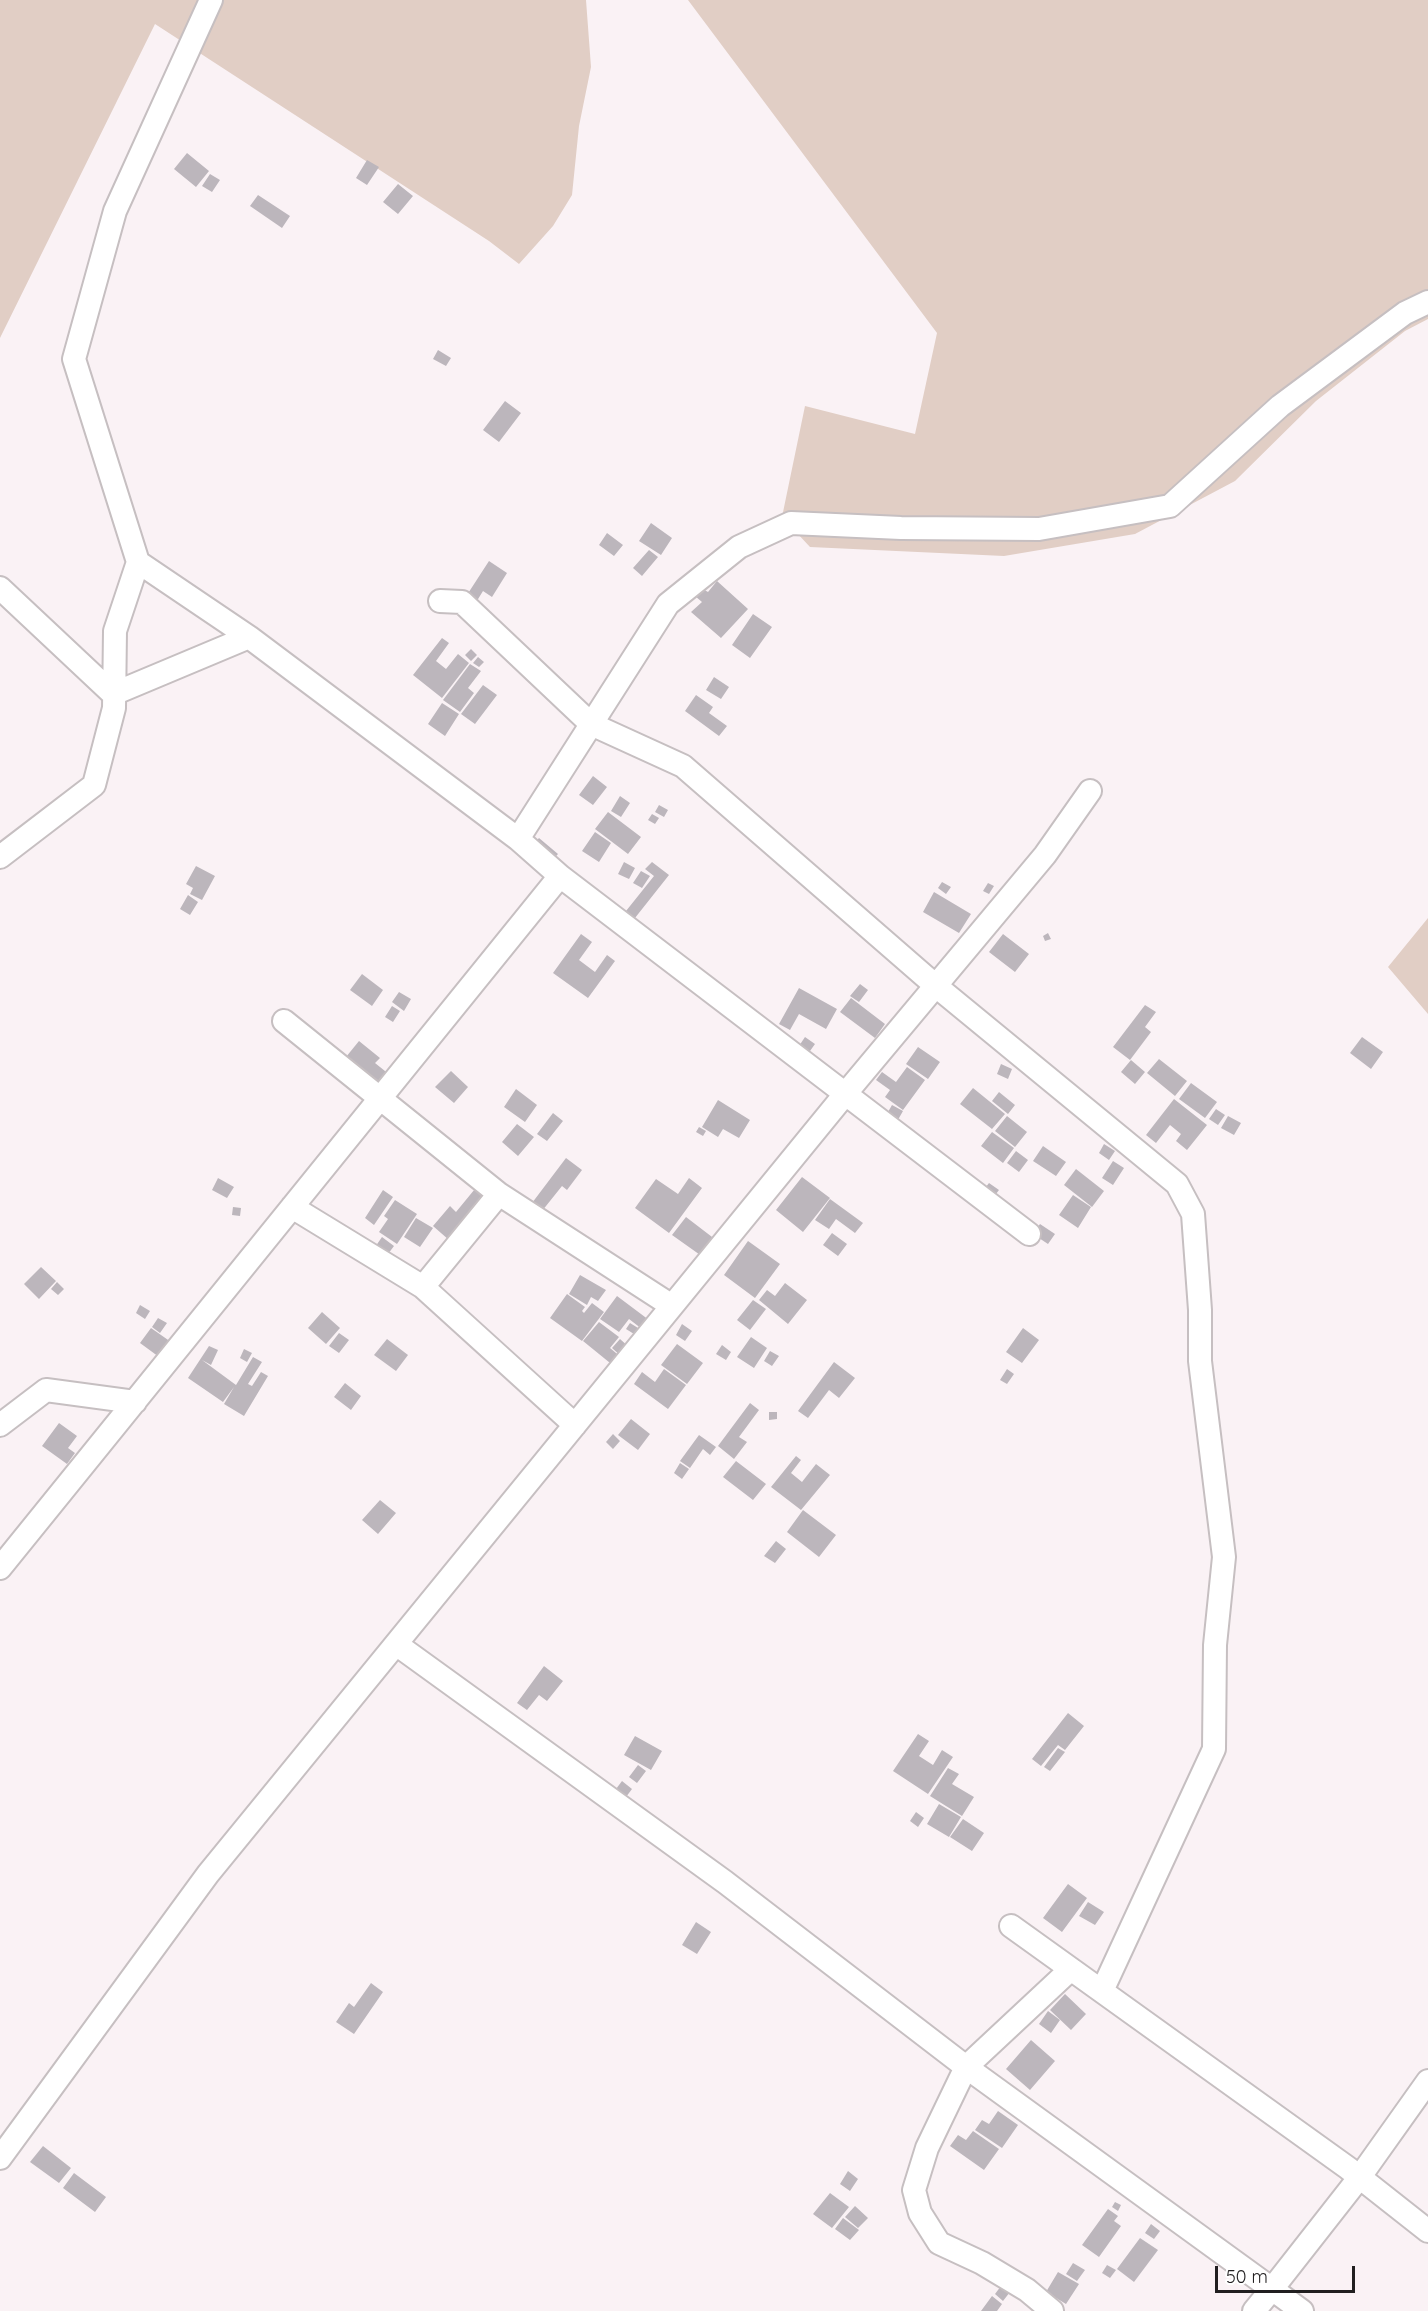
<!DOCTYPE html>
<html>
<head>
<meta charset="utf-8">
<style>
	body { margin:0 }
	#map { position:relative; width:1428px; height:2311px; overflow:hidden; background:#faf2f5; font-family:Quicksand,sans-serif }
	canvas { display:block }
	.scale { position:absolute; left:1215px; top:2266px; width:140px; height:27px; box-sizing:border-box; border:3px solid #211f20; border-top:0; padding-left:8px; font-size:18px; line-height:21px; white-space:nowrap; color:#211f20; -webkit-text-stroke:4px #fff; paint-order:stroke }
</style>
</head>
<body>
<div id="map">
<canvas width="1428" height="2311"></canvas>
<div class="scale">50 m</div>
</div>
<script>
const c = document.querySelector('canvas').getContext('2d');
c.lineJoin = 'round';
function fill(path, color) { c.fillStyle = color; c.fill(path, 'evenodd'); }
function trace(path, color, width, dash) { c.strokeStyle = color; c.lineWidth = width; c.lineCap = dash ? 'butt' : 'round'; c.setLineDash(dash || []); c.stroke(path); }
fill(new Path2D(`
	M 0,0 L 586,0 L 591,67 L 579,126 L 572,195 L 553,226 L 519,264 L 489,241 L 155,24 L 0,338 Z
	M 688,0 L 1428,0 L 1428,319 L 1405,331 L 1316,401 L 1235,481 L 1135,534 L 1004,556 L 810,547 L 782,517 L 805,406 L 915,434 L 937,333 Z
	M 1428,918 L 1428,1014 L 1388,967 Z`), '#e1cec5');
fill(new Path2D(`
	M 187,153 L 209,171 L 196,187 L 174,169 Z
	M 367,160 L 379,167 L 367,185 L 356,178 Z
	M 210,174 L 220,180 L 212,192 L 202,186 Z
	M 398,184 L 413,196 L 398,214 L 383,202 Z
	M 258,195 L 290,216 L 282,228 L 250,206 Z
	M 438,350 L 451,358 L 446,366 L 433,359 Z
	M 505,401 L 521,413 L 499,442 L 483,430 Z
	M 651,523 L 672,538 L 661,555 L 639,541 Z
	M 607,533 L 623,545 L 614,556 L 599,545 Z
	M 649,550 L 658,557 L 642,576 L 633,568 Z
	M 489,561 L 507,573 L 492,597 L 483,591 L 475,604 L 465,598 Z
	M 717,581 L 748,609 L 721,638 L 691,612 L 702,602 L 695,596 L 701,588 L 708,592 Z
	M 753,614 L 772,627 L 750,658 L 732,645 Z
	M 442,638 L 449,643 L 436,661 L 446,669 L 458,654 L 469,663 L 442,698 L 413,675 Z
	M 471,649 L 477,655 L 471,661 L 465,655 Z
	M 478,657 L 484,662 L 479,667 L 473,663 Z
	M 470,664 L 481,671 L 468,688 L 474,693 L 460,712 L 443,700 Z
	M 714,677 L 729,687 L 721,699 L 706,690 Z
	M 483,685 L 497,695 L 475,724 L 461,714 Z
	M 696,695 L 713,707 L 709,713 L 727,726 L 719,736 L 685,711 Z
	M 442,703 L 459,714 L 445,736 L 428,724 Z
	M 593,776 L 607,787 L 593,805 L 579,795 Z
	M 620,796 L 630,803 L 621,817 L 611,811 Z
	M 659,805 L 668,810 L 664,817 L 655,812 Z
	M 608,812 L 641,837 L 628,854 L 595,829 Z
	M 652,814 L 659,818 L 655,824 L 648,820 Z
	M 595,832 L 611,843 L 599,862 L 582,851 Z
	M 539,838 L 558,854 L 549,864 L 530,848 Z
	M 624,862 L 635,868 L 629,879 L 618,874 Z
	M 652,862 L 669,875 L 631,923 L 622,916 L 654,876 L 645,869 Z
	M 196,866 L 215,876 L 202,900 L 190,894 L 193,888 L 186,884 Z
	M 641,871 L 650,876 L 642,888 L 633,883 Z
	M 942,882 L 951,887 L 946,894 L 938,888 Z
	M 988,883 L 994,886 L 989,894 L 983,891 Z
	M 934,892 L 971,914 L 959,933 L 923,912 Z
	M 188,895 L 198,902 L 190,915 L 180,909 Z
	M 1048,933 L 1051,939 L 1045,941 L 1043,936 Z
	M 581,934 L 592,942 L 579,960 L 595,972 L 607,955 L 615,961 L 588,998 L 553,973 Z
	M 1003,934 L 1029,954 L 1015,972 L 989,952 Z
	M 362,974 L 383,990 L 372,1006 L 350,990 Z
	M 860,984 L 868,990 L 859,1002 L 850,996 Z
	M 799,988 L 837,1009 L 826,1029 L 799,1014 L 790,1030 L 779,1024 Z
	M 399,992 L 411,999 L 404,1011 L 392,1002 Z
	M 851,998 L 885,1024 L 875,1038 L 840,1012 Z
	M 1145,1005 L 1156,1012 L 1145,1027 L 1151,1032 L 1130,1060 L 1113,1047 Z
	M 392,1006 L 400,1011 L 393,1022 L 385,1017 Z
	M 805,1037 L 815,1044 L 805,1058 L 795,1052 Z
	M 1362,1037 L 1383,1052 L 1371,1069 L 1350,1053 Z
	M 359,1041 L 380,1058 L 375,1063 L 390,1075 L 381,1086 L 346,1057 Z
	M 918,1047 L 940,1062 L 928,1079 L 906,1064 Z
	M 1159,1059 L 1187,1081 L 1175,1096 L 1147,1073 Z
	M 1131,1060 L 1145,1072 L 1135,1084 L 1121,1072 Z
	M 1001,1064 L 1012,1069 L 1008,1079 L 997,1074 Z
	M 907,1067 L 925,1080 L 903,1110 L 885,1097 L 890,1090 L 876,1080 L 882,1072 L 896,1082 Z
	M 451,1071 L 468,1087 L 454,1103 L 435,1087 Z
	M 1191,1083 L 1217,1102 L 1205,1118 L 1179,1099 Z
	M 973,1088 L 1005,1114 L 992,1129 L 960,1104 Z
	M 516,1089 L 537,1105 L 525,1122 L 504,1107 Z
	M 999,1092 L 1015,1105 L 1008,1114 L 992,1101 Z
	M 1174,1099 L 1207,1125 L 1187,1150 L 1176,1141 L 1181,1134 L 1170,1125 L 1156,1143 L 1146,1135 Z
	M 718,1100 L 750,1120 L 739,1138 L 723,1129 L 718,1137 L 702,1127 Z
	M 892,1105 L 903,1111 L 895,1125 L 884,1119 Z
	M 1216,1109 L 1225,1115 L 1218,1125 L 1209,1119 Z
	M 553,1113 L 563,1121 L 547,1141 L 537,1134 Z
	M 1007,1116 L 1027,1132 L 1015,1147 L 995,1131 Z
	M 1228,1116 L 1241,1123 L 1234,1135 L 1221,1128 Z
	M 517,1124 L 534,1137 L 518,1156 L 502,1142 Z
	M 699,1127 L 706,1131 L 703,1136 L 696,1132 Z
	M 992,1132 L 1014,1148 L 1003,1163 L 981,1146 Z
	M 1104,1144 L 1115,1151 L 1109,1160 L 1099,1153 Z
	M 1043,1146 L 1066,1162 L 1056,1176 L 1033,1161 Z
	M 1016,1151 L 1028,1160 L 1019,1172 L 1007,1163 Z
	M 566,1158 L 582,1170 L 567,1190 L 562,1186 L 542,1211 L 532,1203 Z
	M 1113,1161 L 1124,1168 L 1113,1185 L 1102,1178 Z
	M 1076,1169 L 1104,1191 L 1092,1207 L 1064,1185 Z
	M 802,1177 L 830,1198 L 803,1232 L 776,1210 Z
	M 218,1178 L 234,1187 L 227,1198 L 212,1190 Z
	M 689,1178 L 702,1188 L 669,1233 L 635,1208 L 656,1179 L 678,1194 Z
	M 989,1183 L 999,1190 L 992,1199 L 982,1192 Z
	M 479,1184 L 490,1193 L 449,1240 L 433,1226 L 450,1206 L 456,1212 Z
	M 383,1190 L 393,1197 L 374,1225 L 365,1218 Z
	M 1073,1195 L 1091,1207 L 1078,1228 L 1059,1215 Z
	M 830,1199 L 863,1223 L 855,1233 L 836,1219 L 829,1229 L 815,1220 Z
	M 395,1200 L 417,1214 L 397,1244 L 379,1232 L 388,1219 L 384,1216 Z
	M 233,1207 L 241,1208 L 240,1216 L 232,1215 Z
	M 686,1217 L 716,1240 L 703,1257 L 672,1235 Z
	M 416,1218 L 433,1228 L 420,1247 L 404,1237 Z
	M 1040,1224 L 1055,1234 L 1048,1244 L 1033,1234 Z
	M 832,1233 L 847,1244 L 838,1256 L 823,1245 Z
	M 382,1237 L 394,1246 L 385,1258 L 373,1250 Z
	M 748,1241 L 780,1264 L 755,1298 L 724,1275 Z
	M 41,1267 L 56,1281 L 39,1299 L 24,1284 Z
	M 580,1275 L 606,1290 L 598,1301 L 591,1297 L 587,1305 L 569,1294 Z
	M 57,1282 L 64,1289 L 58,1295 L 51,1289 Z
	M 785,1283 L 807,1300 L 788,1324 L 759,1300 L 767,1290 L 775,1296 Z
	M 567,1294 L 585,1307 L 582,1311 L 584,1313 L 592,1303 L 604,1312 L 582,1341 L 550,1318 Z
	M 617,1296 L 649,1320 L 642,1329 L 629,1319 L 619,1332 L 600,1319 Z
	M 753,1300 L 766,1309 L 750,1330 L 737,1320 Z
	M 140,1305 L 150,1311 L 145,1319 L 136,1313 Z
	M 322,1312 L 340,1328 L 326,1344 L 308,1328 Z
	M 158,1318 L 167,1323 L 160,1333 L 152,1327 Z
	M 599,1322 L 619,1337 L 610,1348 L 622,1358 L 615,1367 L 583,1341 Z
	M 630,1323 L 638,1328 L 634,1334 L 626,1329 Z
	M 682,1324 L 692,1331 L 685,1341 L 676,1335 Z
	M 151,1328 L 181,1349 L 170,1365 L 140,1343 Z
	M 1023,1328 L 1039,1340 L 1022,1363 L 1006,1352 Z
	M 339,1333 L 349,1340 L 339,1353 L 329,1346 Z
	M 751,1337 L 767,1348 L 754,1368 L 737,1357 Z
	M 387,1339 L 408,1355 L 396,1371 L 374,1355 Z
	M 620,1339 L 630,1348 L 622,1357 L 612,1348 Z
	M 677,1344 L 703,1363 L 687,1384 L 661,1365 Z
	M 722,1345 L 731,1352 L 726,1360 L 716,1354 Z
	M 209,1346 L 218,1350 L 211,1365 L 202,1360 L 236,1385 L 253,1357 L 262,1362 L 248,1384 L 252,1386 L 261,1372 L 268,1376 L 244,1416 L 224,1404 L 234,1387 L 223,1402 L 188,1378 Z
	M 244,1349 L 252,1353 L 247,1362 L 240,1358 Z
	M 770,1351 L 779,1356 L 772,1366 L 764,1361 Z
	M 834,1362 L 855,1378 L 839,1398 L 829,1390 L 808,1418 L 798,1411 Z
	M 664,1369 L 686,1385 L 668,1409 L 634,1384 L 642,1372 L 655,1382 Z
	M 1007,1369 L 1014,1374 L 1007,1384 L 1000,1380 Z
	M 345,1383 L 361,1396 L 351,1410 L 334,1397 Z
	M 750,1403 L 759,1410 L 739,1437 L 747,1442 L 734,1459 L 718,1446 Z
	M 769,1412 L 777,1412 L 777,1419 L 769,1420 Z
	M 631,1419 L 650,1434 L 638,1450 L 618,1435 Z
	M 59,1423 L 77,1436 L 68,1448 L 75,1453 L 67,1464 L 42,1446 Z
	M 613,1434 L 620,1441 L 613,1449 L 606,1442 Z
	M 699,1435 L 716,1447 L 710,1455 L 703,1449 L 690,1468 L 680,1461 Z
	M 796,1456 L 801,1460 L 791,1473 L 802,1482 L 816,1464 L 830,1475 L 801,1510 L 771,1487 Z
	M 736,1461 L 766,1484 L 753,1500 L 723,1477 Z
	M 680,1463 L 689,1469 L 682,1479 L 674,1473 Z
	M 380,1500 L 396,1513 L 378,1534 L 362,1520 Z
	M 803,1510 L 836,1535 L 819,1557 L 787,1532 Z
	M 776,1541 L 786,1549 L 775,1563 L 764,1556 Z
	M 544,1666 L 563,1681 L 547,1701 L 539,1695 L 527,1710 L 517,1703 Z
	M 1068,1713 L 1084,1726 L 1065,1750 L 1058,1745 L 1041,1766 L 1032,1759 Z
	M 918,1734 L 929,1741 L 919,1756 L 933,1765 L 942,1750 L 953,1757 L 928,1794 L 893,1771 Z
	M 635,1736 L 662,1751 L 651,1770 L 624,1755 Z
	M 1058,1748 L 1065,1752 L 1050,1771 L 1044,1767 Z
	M 638,1765 L 646,1771 L 637,1783 L 629,1777 Z
	M 948,1768 L 959,1774 L 952,1784 L 974,1797 L 962,1816 L 930,1796 Z
	M 622,1781 L 632,1789 L 626,1797 L 616,1789 Z
	M 939,1804 L 961,1817 L 949,1837 L 927,1824 Z
	M 916,1812 L 924,1818 L 918,1827 L 910,1821 Z
	M 963,1819 L 984,1833 L 972,1851 L 950,1837 Z
	M 1068,1884 L 1087,1898 L 1062,1932 L 1043,1918 Z
	M 1088,1902 L 1104,1912 L 1095,1925 L 1079,1916 Z
	M 696,1922 L 711,1932 L 697,1954 L 682,1945 Z
	M 371,1983 L 383,1992 L 354,2034 L 336,2022 L 349,2003 L 354,2007 Z
	M 1065,1994 L 1086,2014 L 1071,2030 L 1050,2010 Z
	M 1048,2011 L 1060,2020 L 1051,2033 L 1039,2024 Z
	M 1031,2040 L 1055,2061 L 1030,2090 L 1006,2069 Z
	M 998,2111 L 1018,2125 L 1002,2148 L 975,2130 L 982,2120 L 989,2124 Z
	M 973,2131 L 999,2149 L 984,2170 L 950,2146 L 958,2135 L 966,2140 Z
	M 43,2146 L 71,2168 L 59,2183 L 30,2162 Z
	M 848,2171 L 858,2179 L 850,2191 L 840,2184 Z
	M 74,2173 L 106,2197 L 95,2212 L 63,2188 Z
	M 830,2193 L 849,2207 L 832,2228 L 813,2214 Z
	M 1115,2202 L 1121,2205 L 1118,2211 L 1112,2207 Z
	M 855,2206 L 868,2218 L 858,2228 L 845,2217 Z
	M 1108,2209 L 1118,2216 L 1114,2221 L 1121,2226 L 1099,2257 L 1082,2245 Z
	M 843,2218 L 859,2230 L 850,2240 L 835,2229 Z
	M 1151,2224 L 1160,2231 L 1154,2239 L 1145,2233 Z
	M 1140,2238 L 1158,2250 L 1134,2282 L 1117,2269 Z
	M 1073,2263 L 1085,2270 L 1077,2281 L 1066,2274 Z
	M 1107,2265 L 1116,2270 L 1110,2278 L 1102,2273 Z
	M 1058,2272 L 1079,2284 L 1066,2304 L 1046,2292 Z
	M 1001,2286 L 1010,2292 L 1003,2301 L 995,2294 Z
	M 992,2296 L 1002,2304 L 997,2311 L 981,2311 Z`), '#bcb6bc');
const minor = new Path2D(`
	M 211,0 L 115,211 L 74,359 L 138,562 L 249,637
	M 0,588 L 113,694 L 249,637 L 518,839
	M 440,601 L 462,602 L 591,724 L 683,766 L 936,986 L 1177,1184 L 1193,1214 L 1200,1310 L 1200,1361 L 1224,1557 L 1215,1645 L 1214,1749 L 1102,1991
	M 0,857 L 94,785 L 114,708 L 115,631 L 138,562
	M 560,876 L 1029,1234
	M 284,1021 L 499,1194 L 423,1287 L 292,1207
	M 499,1194 L 672,1306
	M 423,1287 L 575,1425
	M 0,1425 L 46,1390 L 135,1402
	M 0,1568 L 560,876 L 518,839 L 668,604 L 739,547 L 791,523 L 901,528 L 1039,529 L 1170,506 L 1280,406 L 1405,313 L 1428,302
	M 396,1644 L 725,1882 L 966,2067 L 1272,2289 L 1359,2178 L 1428,2081
	M 1011,1926 L 1348,2168 L 1428,2231
	M 0,2158 L 208,1874 L 846,1093 L 1045,855 L 1090,791
	M 1052,2311 L 1027,2290 L 982,2263 L 939,2243 L 920,2213 L 914,2190 L 927,2148 L 966,2067 L 1071,1969
	M 1254,2311 L 1272,2289 L 1302,2311`);
trace(minor, '#c6bfc1', 26);
trace(minor, '#fff', 22);
</script>
</body>
</html>
